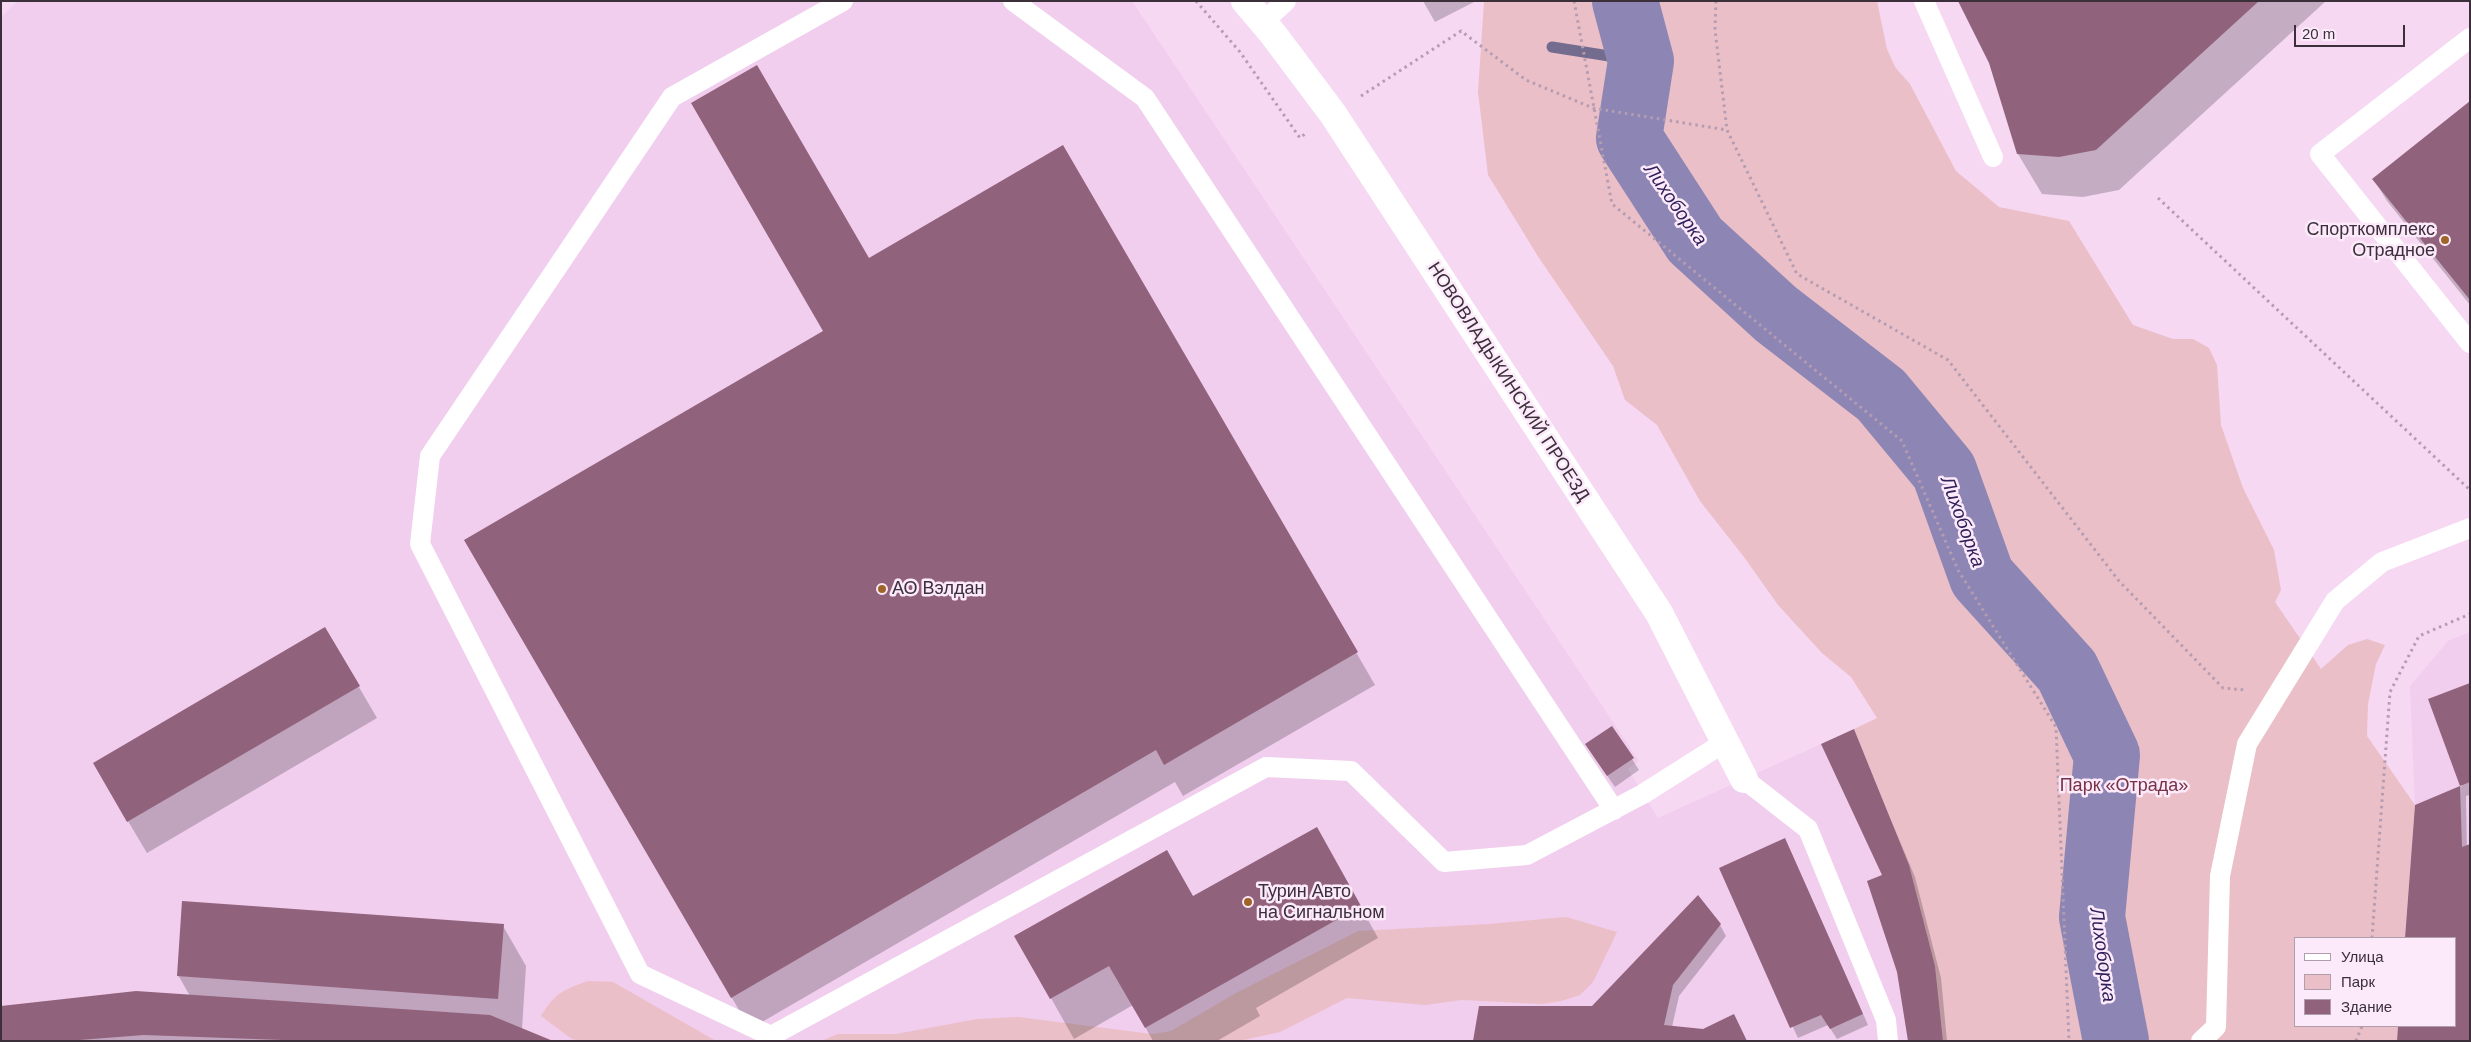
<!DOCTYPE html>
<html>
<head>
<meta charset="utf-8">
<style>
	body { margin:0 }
	#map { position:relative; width:2471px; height:1042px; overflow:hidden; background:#f6d8f3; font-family:Helvetica,sans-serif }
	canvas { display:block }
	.frame { position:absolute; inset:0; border:2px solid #3b2f3a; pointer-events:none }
	.legend { position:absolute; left:2294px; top:937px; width:162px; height:90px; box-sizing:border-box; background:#fceafa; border:1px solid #af9fad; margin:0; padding:6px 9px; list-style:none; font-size:15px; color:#3b2f3a }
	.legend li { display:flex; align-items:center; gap:10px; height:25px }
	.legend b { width:25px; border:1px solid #af9fad }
	.scale { position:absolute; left:2294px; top:25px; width:111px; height:22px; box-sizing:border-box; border:2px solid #3b2f3a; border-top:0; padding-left:6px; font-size:15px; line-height:18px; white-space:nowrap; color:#3b2f3a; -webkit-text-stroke:4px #fceafa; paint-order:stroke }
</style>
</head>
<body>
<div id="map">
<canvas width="2471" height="1042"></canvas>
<div class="frame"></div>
<ul class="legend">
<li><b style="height:6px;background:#fff"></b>Улица</li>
<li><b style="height:14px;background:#ebbfc7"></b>Парк</li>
<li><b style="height:14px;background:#91627b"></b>Здание</li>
</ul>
<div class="scale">20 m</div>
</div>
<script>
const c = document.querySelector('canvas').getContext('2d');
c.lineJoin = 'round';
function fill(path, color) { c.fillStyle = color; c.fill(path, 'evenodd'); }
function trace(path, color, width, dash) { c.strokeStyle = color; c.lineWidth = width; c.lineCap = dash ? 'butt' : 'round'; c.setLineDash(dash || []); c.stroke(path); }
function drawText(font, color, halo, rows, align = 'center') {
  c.font = font + ' Helvetica,sans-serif'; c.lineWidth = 5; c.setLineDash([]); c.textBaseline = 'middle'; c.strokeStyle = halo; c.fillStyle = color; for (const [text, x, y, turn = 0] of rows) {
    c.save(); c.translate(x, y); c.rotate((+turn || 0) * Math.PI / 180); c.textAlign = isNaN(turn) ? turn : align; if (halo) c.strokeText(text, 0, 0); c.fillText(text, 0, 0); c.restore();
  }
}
fill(new Path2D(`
	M 18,1 L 1132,1 L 1639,761 L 1628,769 L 1658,818 L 1854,729 L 1909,865 L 1935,966 L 1943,1041 L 1,1041 L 1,17 Z
	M 2470,632 L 2470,1041 L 2397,1041 L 2398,1026 L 2455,1026 L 2455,938 L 2405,938 L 2415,805 L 2410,686 L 2448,641 Z`), '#f1cdee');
fill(new Path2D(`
	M 1484,1 L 1877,1 L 1887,49 L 1895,67 L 1910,84 L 1956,171 L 1999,207 L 2069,221 L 2133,325 L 2173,339 L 2193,339 L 2209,348 L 2217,365 L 2221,425 L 2243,488 L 2274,550 L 2281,590 L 2275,602 L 2321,669 L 2348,645 L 2367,639 L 2385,645 L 2376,664 L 2368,704 L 2367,736 L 2415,805 L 2405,938 L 2295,938 L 2295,1026 L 2398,1026 L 2397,1041 L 1943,1041 L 1935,966 L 1909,865 L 1854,729 L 1877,718 L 1851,677 L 1822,653 L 1778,605 L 1744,557 L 1700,501 L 1657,425 L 1625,400 L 1613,366 L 1539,258 L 1488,175 L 1478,92 Z
	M 1566,917 L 1617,932 L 1593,982 L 1580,995 L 1561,1001 L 1542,1004 L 1462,1000 L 1425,1005 L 1347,998 L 1280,1032 L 1239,1041 L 821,1041 L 838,1034 L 896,1034 L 977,1019 L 1018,1017 L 1152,1034 L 1171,1031 L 1236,993 L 1358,931 L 1489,924 Z
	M 588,981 L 613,982 L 716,1041 L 580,1041 L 572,1039 L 541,1016 C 555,993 563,990 588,981 Z`), '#ebbfc7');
fill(new Path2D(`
	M 1423,1 L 1476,1 L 1435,22 Z
	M 1959,1 L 2326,1 L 2119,190 L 2083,197 L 2042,194 L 2018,154 L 1990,63 Z
	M 2470,102 L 2470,305 L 2387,201 L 2374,180 Z
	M 1063,147 L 1375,685 L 1183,796 L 1175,782 L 750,1029 L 466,540 L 825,331 L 869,260 Z
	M 325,629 L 377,718 L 147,853 L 94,764 Z
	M 2470,684 L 2470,795 L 2466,796 L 2470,1041 L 2398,1041 L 2399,1026 L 2455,1026 L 2455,938 L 2406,938 L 2416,806 L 2462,786 Z
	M 1612,728 L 1639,770 L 1615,787 L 1593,755 Z
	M 1853,730 L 1915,877 L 1941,978 L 1947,1041 L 1909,1041 L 1883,875 Z
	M 1790,850 L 1868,1025 L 1837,1039 L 1828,1025 L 1798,1038 L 1720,869 Z
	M 1335,860 L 1378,938 L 1256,1008 L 1260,1016 L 1217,1041 L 1153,1041 L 1133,1005 L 1074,1039 L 1016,936 L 1193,897 Z
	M 1720,925 L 1726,936 L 1679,996 L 1672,1027 L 1747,1041 L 1474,1041 L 1592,1008 Z
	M 503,926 L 526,966 L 522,1029 L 549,1041 L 1,1041 L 190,996 L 178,975 Z`), '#0003');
trace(new Path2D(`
	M 1552,47 L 1641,61`), '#746c8f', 11);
trace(new Path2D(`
	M 1625,1 L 1641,61 L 1629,138 L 1695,240 L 1776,314 L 1881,395 L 1944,471 L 1982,577 L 2067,671 L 2107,755 L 2092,917 L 2116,1041`), '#8d86b4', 66);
fill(new Path2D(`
	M 1958,1 L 2259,1 L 2096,150 L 2059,157 L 2017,154 L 1989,63 Z
	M 757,65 L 869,258 L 1063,145 L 1358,652 L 1164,765 L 1156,750 L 731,998 L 464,540 L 823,331 L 691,103 Z
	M 2470,101 L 2470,300 L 2372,179 Z
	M 325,627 L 360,686 L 127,822 L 93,763 Z
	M 2470,683 L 2470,782 L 2460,786 L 2428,699 Z
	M 1612,726 L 1634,758 L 1607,776 L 1585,744 Z
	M 1854,729 L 1909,865 L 1935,966 L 1943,1041 L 1908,1041 L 1897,972 L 1867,881 L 1882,875 L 1821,744 Z
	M 2460,786 L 2462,847 L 2470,844 L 2470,1041 L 2397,1041 L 2398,1026 L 2455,1026 L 2455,938 L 2405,938 L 2415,805 Z
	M 1317,827 L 1361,906 L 1145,1028 L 1109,966 L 1050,999 L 1014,936 L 1167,850 L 1193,896 Z
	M 1785,838 L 1863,1014 L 1830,1029 L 1821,1015 L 1790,1028 L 1719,868 Z
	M 1698,895 L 1721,924 L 1673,985 L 1664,1025 L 1703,1029 L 1734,1014 L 1747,1041 L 1473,1041 L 1479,1006 L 1592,1006 Z
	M 182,901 L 504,924 L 498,999 L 177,976 Z
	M 136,991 L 490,1015 L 553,1041 L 310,1041 L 144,1035 L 66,1041 L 1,1041 L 1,1006 Z`), '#91627b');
trace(new Path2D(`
	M 1196,1 L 1240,52 L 1300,138 L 1306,133
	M 1574,1 L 1612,204 L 1902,441 L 1958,570 L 2056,727 L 2069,1041
	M 1716,1 L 1715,30 L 1727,130 L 1797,274 L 1948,360 L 2119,581 L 2223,688 L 2246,690
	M 1361,96 L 1461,31 L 1526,80 L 1593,108 L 1727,130
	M 2158,198 L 2470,490
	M 2372,938 L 2390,692 L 2419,636 L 2470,614
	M 2356,1041 L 2362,1026`), '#b49cb1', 3, [2.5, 4]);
trace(new Path2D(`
	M 843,1 L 672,97 L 430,456 L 420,544 L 640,974 L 771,1036 L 1266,767 L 1351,771 L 1444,862 L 1527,855 L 1643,794 L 1725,742
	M 1013,1 L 1145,98 L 1614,810
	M 1924,1 L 1993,157
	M 1263,22 L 1286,1
	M 2470,38 L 2320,154 L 2470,343
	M 1744,779 L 1808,829 L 1886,1020 L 1888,1041
	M 2201,1041 L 2216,1027 L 2220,876 L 2247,744 L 2335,601 L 2382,562 L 2470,528`), '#fff', 20);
trace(new Path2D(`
	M 1245,1 L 1273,34 L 1333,114 L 1659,613 L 1744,779`), '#fff', 28);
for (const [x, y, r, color] of [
	[2445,240,5,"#a16428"],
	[882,589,5,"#a16428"],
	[1248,902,5,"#a16428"]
]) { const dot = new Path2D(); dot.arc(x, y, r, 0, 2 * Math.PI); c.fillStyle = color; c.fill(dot); trace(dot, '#fceafa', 2); }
drawText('18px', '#3b2f3a', '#fceafa', [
	["Спорткомплекс",2435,230,"right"],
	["Отрадное",2435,251,"right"],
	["АО Вэлдан",892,589],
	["Турин Авто",1258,892],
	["на Сигнальном",1258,913]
], 'left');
drawText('18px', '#3b2f3a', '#fceafa', [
	["НОВОВЛАДЫКИНСКИЙ ПРОЕЗД",1508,382,57]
]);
drawText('18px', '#783245', '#fceafa', [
	["Парк «Отрада»",2124,786]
]);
drawText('italic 19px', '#31225b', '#fceafa', [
	["Лихоборка",1675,205,55],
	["Лихоборка",1962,522,70],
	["Лихоборка",2102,955,82]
]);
</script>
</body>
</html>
